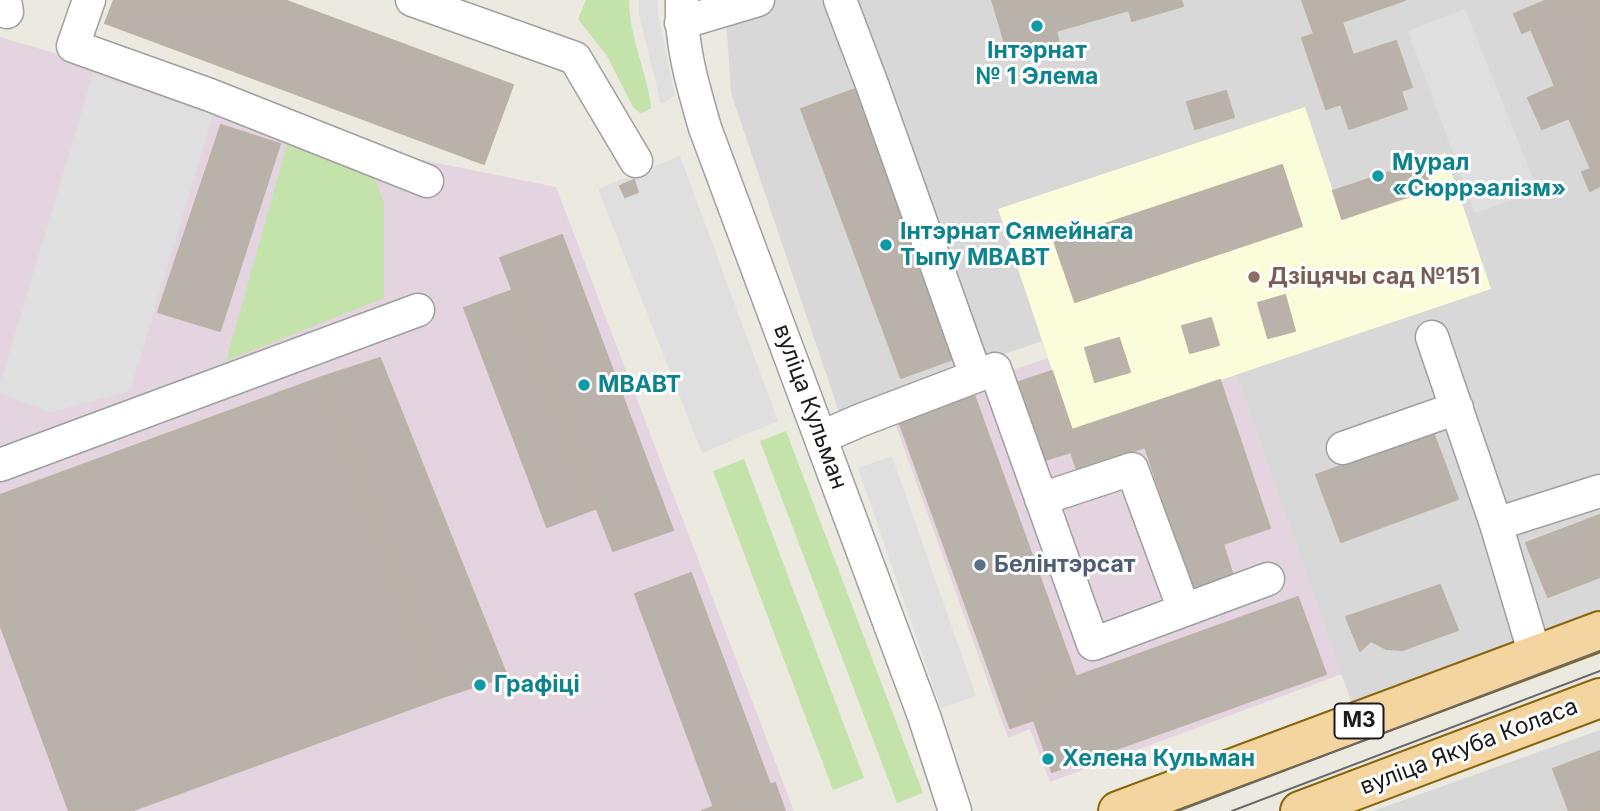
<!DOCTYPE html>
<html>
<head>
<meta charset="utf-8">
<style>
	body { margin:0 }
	canvas { display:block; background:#ece9e1 }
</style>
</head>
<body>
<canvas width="1600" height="811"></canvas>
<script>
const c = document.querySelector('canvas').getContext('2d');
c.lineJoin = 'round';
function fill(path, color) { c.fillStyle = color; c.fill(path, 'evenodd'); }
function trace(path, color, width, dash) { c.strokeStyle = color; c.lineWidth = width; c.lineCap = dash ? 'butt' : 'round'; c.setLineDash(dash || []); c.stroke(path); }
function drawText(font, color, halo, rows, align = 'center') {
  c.font = font + ' Inter,sans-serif'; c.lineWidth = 6; c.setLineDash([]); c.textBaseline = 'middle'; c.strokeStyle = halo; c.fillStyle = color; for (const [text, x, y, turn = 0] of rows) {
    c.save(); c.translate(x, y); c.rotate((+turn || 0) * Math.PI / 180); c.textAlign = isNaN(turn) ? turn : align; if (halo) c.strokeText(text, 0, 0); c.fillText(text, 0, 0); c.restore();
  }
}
fill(new Path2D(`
	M 725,0 L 1600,0 L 1600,611 L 1353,707 L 1236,375 L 1072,430 L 1042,341 L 839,412 L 731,93 Z
	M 1600,730 L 1600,811 L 1373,811 Z`), '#d9d8d8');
fill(new Path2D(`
	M 0,37 L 402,156 L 556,187 L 794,811 L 0,811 Z
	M 1048,358 L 1072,430 L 1236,375 L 1342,674 L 1050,782 L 1030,729 L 1008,738 L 891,412 Z`), '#e4d4e0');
fill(new Path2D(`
	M 1305,107 L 1333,191 L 1445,153 L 1491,289 L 1072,430 L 998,209 Z`), '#fafcda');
fill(new Path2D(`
	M 586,0 L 629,0 C 629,37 647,72 651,108 L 641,114 L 633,107 L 607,56 L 578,19 Z
	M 287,145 L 371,169 L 384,203 L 384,298 L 226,361 Z
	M 786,431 L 923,793 L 897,803 L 760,441 Z
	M 744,459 L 864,778 L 833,790 L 713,471 Z`), '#c3e3aa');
fill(new Path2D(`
	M 639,0 L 658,0 L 658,14 L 675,96 L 661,104 L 639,14 Z
	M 1465,9 L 1538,191 L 1475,213 L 1408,31 Z
	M 93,74 L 213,115 L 130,391 L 51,412 L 0,393 L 0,384 Z
	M 680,156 L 778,421 L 702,453 L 598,189 Z
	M 892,456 L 976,696 L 941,708 L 858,468 Z`), '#dfdfdf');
const building = new Path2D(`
	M 114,0 L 284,0 L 513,85 L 484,164 L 105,23 Z
	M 992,0 L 1181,0 L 1183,6 L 1132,21 L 1129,10 L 1056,31 L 1059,43 L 1009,57 Z
	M 1302,0 L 1405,0 L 1342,22 L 1353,55 L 1396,41 L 1412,87 L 1401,91 L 1407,109 L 1349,129 L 1341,104 L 1326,109 L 1302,38 L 1314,34 Z
	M 1547,0 L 1600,1 L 1600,186 L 1590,191 L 1582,172 L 1591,169 L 1569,118 L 1542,129 L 1528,98 L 1555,86 L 1531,29 L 1522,33 L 1514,14 Z
	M 861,87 L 961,356 L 901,378 L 801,109 Z
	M 1226,91 L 1234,117 L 1195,129 L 1187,102 Z
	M 221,125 L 280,144 L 220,331 L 158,312 Z
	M 1422,161 L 1431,189 L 1342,219 L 1333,191 Z
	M 1282,165 L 1302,226 L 1075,302 L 1054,241 Z
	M 634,180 L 638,192 L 625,197 L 620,186 Z
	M 562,235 L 673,530 L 613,551 L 500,258 Z
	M 513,290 L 597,508 L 547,527 L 464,308 Z
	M 1285,295 L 1295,331 L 1268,338 L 1258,303 Z
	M 1211,318 L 1219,345 L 1190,353 L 1182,326 Z
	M 1119,338 L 1130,372 L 1095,382 L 1085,348 Z
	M 380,358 L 507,676 L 440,698 L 322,377 Z
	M 1052,371 L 1072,430 L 1220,380 L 1270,528 L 1223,544 L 1233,576 L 1193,589 L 1145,447 L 1077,470 L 1071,452 L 1045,460 L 1019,382 Z
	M 322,377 L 440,698 L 131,811 L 69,811 L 0,624 L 0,495 Z
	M 972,389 L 1076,677 L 1025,695 L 1034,720 L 1010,728 L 897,416 Z
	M 1433,432 L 1458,499 L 1341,542 L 1316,475 Z
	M 1600,515 L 1600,577 L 1548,597 L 1526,543 Z
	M 691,573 L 770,784 L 713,805 L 635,594 Z
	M 1440,585 L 1458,630 L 1402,650 L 1387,649 L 1371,641 L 1360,651 L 1346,617 Z
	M 1298,597 L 1326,674 L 1052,772 L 1025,695 Z
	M 1600,751 L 1600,811 L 1569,811 L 1553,769 Z
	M 775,783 L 785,811 L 702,811 Z`);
fill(building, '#b8b2ab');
trace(building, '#bcb1a5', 2);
const minor = new Path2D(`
	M 5,0 L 7,12
	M 89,0 L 73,46 L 210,95 L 427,181
	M 412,0 L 575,58 L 636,161
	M 682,0 C 680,44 693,86 705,128 L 924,716 L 955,811
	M 840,0 L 873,87 L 976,376
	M 681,23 L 758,0
	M 1432,337 L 1496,524 L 1535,655
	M 822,437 L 861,420 L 995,369 L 1093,644 L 1268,579
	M 1343,448 L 1457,408
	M 0,465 L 418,310
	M 1041,499 L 1132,469 L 1184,610
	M 1496,524 L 1600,491`);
const major = new Path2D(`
	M 1118,811 L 1600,631
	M 1300,811 L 1600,698`);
trace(minor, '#9f9f9f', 35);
trace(major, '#87660c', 42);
trace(minor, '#fff', 32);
trace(major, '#f4d49f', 38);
trace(new Path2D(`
	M 1178,811 L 1600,651
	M 1232,811 L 1600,671`), '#696969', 2);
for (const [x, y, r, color] of [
	[1037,26,7,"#0f9aa8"],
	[1378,176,7,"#0f9aa8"],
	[886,245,7,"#0f9aa8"],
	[1254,277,7,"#8d6e63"],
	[584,385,7,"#0f9aa8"],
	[980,565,7,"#5c6f8a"],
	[480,685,7,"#0f9aa8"],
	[1048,759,7,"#0f9aa8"]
]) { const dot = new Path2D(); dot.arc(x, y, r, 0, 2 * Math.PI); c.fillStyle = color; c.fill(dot); trace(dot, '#fff', 2.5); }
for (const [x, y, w] of [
	[1359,721,49]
]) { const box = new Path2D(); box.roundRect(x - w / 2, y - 17.5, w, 35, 5); c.fillStyle = '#fff'; c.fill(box); trace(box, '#1b1b1b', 2); }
drawText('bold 21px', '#1b1b1b', null, [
	["М3",1359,721]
]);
drawText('bold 23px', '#0d838f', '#fff', [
	["Інтэрнат",1037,51,"center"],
	["№ 1 Элема",1037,77,"center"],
	["Мурал",1392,163],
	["«Сюррэалізм»",1392,189],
	["Інтэрнат Сямейнага",900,232],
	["Тыпу МВАВТ",900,258],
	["МВАВТ",598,385],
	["Графіці",494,685],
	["Хелена Кульман",1062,759]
], 'left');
drawText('bold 23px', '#785e54', '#fff', [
	["Дзіцячы сад №151",1268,277]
], 'left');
drawText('23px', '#1b1b1b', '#fff', [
	["вуліца Кульман",810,407,70],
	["вуліца Якуба Коласа",1469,747,-21]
]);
drawText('bold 23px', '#4e5e75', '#fff', [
	["Белінтэрсат",994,565]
], 'left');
</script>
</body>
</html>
